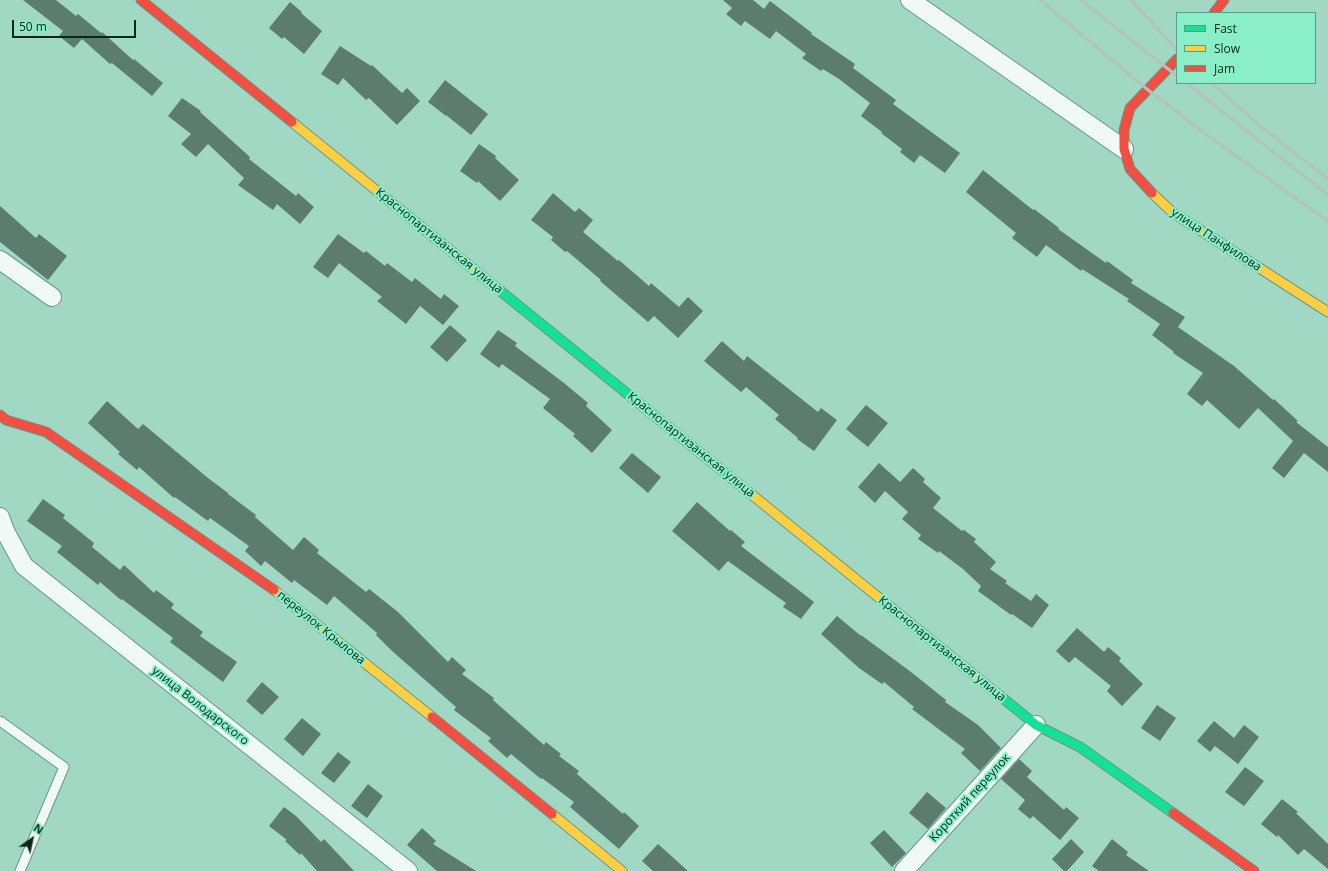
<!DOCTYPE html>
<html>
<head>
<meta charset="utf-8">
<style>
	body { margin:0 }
	#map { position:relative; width:1328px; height:871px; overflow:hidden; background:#a1d8c3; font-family:"Open Sans",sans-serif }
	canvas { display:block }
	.legend { position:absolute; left:1176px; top:12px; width:140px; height:72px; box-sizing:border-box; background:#8aefc8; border:1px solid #569f84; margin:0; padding:5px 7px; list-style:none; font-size:12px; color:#07281d }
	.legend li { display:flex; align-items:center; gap:8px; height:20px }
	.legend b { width:20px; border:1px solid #569f84 }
	.north { position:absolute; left:12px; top:819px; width:40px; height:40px; -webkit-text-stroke:3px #8aefc8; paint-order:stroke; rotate:33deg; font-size:11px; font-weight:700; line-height:16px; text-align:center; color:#07281d }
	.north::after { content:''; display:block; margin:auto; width:14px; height:18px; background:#07281d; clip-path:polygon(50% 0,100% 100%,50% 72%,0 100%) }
	.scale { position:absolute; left:12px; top:20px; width:124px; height:18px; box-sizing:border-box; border:2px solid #07281d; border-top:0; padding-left:5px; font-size:12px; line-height:14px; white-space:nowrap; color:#07281d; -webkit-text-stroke:3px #8aefc8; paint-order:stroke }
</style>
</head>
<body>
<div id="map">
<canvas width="1328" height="871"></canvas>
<ul class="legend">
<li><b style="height:5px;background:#16e098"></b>Fast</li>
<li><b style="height:5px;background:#ffcf43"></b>Slow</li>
<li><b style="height:5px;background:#f24e42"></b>Jam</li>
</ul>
<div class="north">N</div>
<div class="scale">50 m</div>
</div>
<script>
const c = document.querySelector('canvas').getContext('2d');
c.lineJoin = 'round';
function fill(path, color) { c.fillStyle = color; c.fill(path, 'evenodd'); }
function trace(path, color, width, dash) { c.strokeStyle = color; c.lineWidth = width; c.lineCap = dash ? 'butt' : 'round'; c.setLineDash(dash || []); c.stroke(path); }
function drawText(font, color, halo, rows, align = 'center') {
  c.font = font + ' "Open Sans",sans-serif'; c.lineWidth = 4; c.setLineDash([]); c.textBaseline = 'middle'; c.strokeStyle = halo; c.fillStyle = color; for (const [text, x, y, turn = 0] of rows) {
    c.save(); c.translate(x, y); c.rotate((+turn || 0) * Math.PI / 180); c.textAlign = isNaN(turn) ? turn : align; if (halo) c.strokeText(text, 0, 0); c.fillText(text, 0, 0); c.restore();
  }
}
fill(new Path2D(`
	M 23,0 L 56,0 L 76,16 L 78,14 L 101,33 L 102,32 L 133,60 L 134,59 L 163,83 L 152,96 L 112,63 L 110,64 L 82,39 L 74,48 L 59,36 L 63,31 Z
	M 723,0 L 753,0 L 764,9 L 770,1 L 812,33 L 811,34 L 855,64 L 853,68 L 896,100 L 893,104 L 960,153 L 945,173 L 920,155 L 914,163 L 900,152 L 902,149 L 881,133 L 882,132 L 861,116 L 870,103 L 839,79 L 823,69 L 821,71 L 802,58 L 806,54 L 776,31 L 770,39 L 745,21 L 741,26 L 726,14 L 732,8 Z
	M 290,2 L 302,12 L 301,13 L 322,31 L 304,54 L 284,37 L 282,39 L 269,28 Z
	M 340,46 L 371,66 L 372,65 L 402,93 L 407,88 L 420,101 L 397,125 L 369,98 L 366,100 L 343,78 L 338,85 L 321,74 Z
	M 445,80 L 488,114 L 471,135 L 446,115 L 446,116 L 428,102 Z
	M 182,98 L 201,111 L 200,112 L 250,157 L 249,159 L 296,196 L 298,193 L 314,207 L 300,224 L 277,204 L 273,210 L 238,185 L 244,178 L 208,144 L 196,157 L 181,144 L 191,134 L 168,116 Z
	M 479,144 L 496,156 L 495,158 L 519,180 L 500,201 L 478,181 L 477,183 L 460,171 Z
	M 983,170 L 1033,210 L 1034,209 L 1059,228 L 1058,229 L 1106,263 L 1107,261 L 1133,280 L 1131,283 L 1185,317 L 1178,327 L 1234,366 L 1273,400 L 1274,399 L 1298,421 L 1296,422 L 1328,447 L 1328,472 L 1304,453 L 1284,478 L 1272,468 L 1293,441 L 1258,408 L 1239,429 L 1207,400 L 1202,406 L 1187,394 L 1203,373 L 1173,353 L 1174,352 L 1152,335 L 1160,324 L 1127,301 L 1129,299 L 1082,269 L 1081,271 L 1046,245 L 1037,257 L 1012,238 L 1016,233 L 966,192 Z
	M 553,193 L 575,212 L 579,208 L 593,220 L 583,232 L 618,261 L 619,260 L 649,286 L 651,283 L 679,307 L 688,297 L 703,311 L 678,338 L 654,316 L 648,322 L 600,281 L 601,280 L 567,251 L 565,252 L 551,240 L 553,237 L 531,220 Z
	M 0,206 L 36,238 L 39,234 L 67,256 L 48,280 L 0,242 Z
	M 338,234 L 364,253 L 366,251 L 385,266 L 387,263 L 412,282 L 415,278 L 441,299 L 444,294 L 459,306 L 443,325 L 420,306 L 406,324 L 377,301 L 382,297 L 339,263 L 328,278 L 313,267 Z
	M 450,325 L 467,340 L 447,362 L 430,347 Z
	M 498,330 L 517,343 L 515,346 L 564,383 L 588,403 L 586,406 L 612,430 L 592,453 L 573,436 L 575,434 L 543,408 L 550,399 L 502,364 L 499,368 L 480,354 Z
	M 722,341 L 744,361 L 747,356 L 818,412 L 821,408 L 837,420 L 814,451 L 797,439 L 798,438 L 775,419 L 779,415 L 746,387 L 741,392 L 704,361 Z
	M 107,401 L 138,429 L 143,424 L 208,478 L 228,493 L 228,494 L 256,515 L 255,517 L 293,550 L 304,537 L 319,550 L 317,553 L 366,592 L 369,589 L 398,612 L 448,662 L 452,657 L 466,670 L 462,674 L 494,698 L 493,700 L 544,745 L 546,742 L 561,754 L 559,756 L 579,771 L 577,774 L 623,814 L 624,812 L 639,826 L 619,849 L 570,807 L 574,802 L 542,778 L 541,779 L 511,754 L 507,758 L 488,741 L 491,738 L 454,710 L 456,707 L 392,651 L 376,635 L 377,633 L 334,596 L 327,605 L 294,580 L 292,583 L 265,561 L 261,566 L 245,551 L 249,546 L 210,518 L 208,521 L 175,497 L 174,498 L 139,467 L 137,470 L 118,454 L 120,452 L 88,423 Z
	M 866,405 L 888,423 L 868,447 L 846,429 Z
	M 632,453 L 661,477 L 648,493 L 619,468 Z
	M 879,463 L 900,482 L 913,468 L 925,479 L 923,482 L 941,498 L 933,508 L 962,531 L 964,530 L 976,539 L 974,542 L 996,562 L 990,569 L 1007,581 L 1005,583 L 1031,601 L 1036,594 L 1049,605 L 1032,628 L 1012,614 L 1011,615 L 978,591 L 981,586 L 963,569 L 939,551 L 938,553 L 918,539 L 921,535 L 902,519 L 908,512 L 885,491 L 875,503 L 858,487 Z
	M 43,499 L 65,515 L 63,518 L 94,543 L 92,547 L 120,570 L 124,565 L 154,593 L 156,590 L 174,604 L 171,608 L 203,632 L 200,636 L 237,662 L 223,682 L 170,642 L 173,638 L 122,599 L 121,600 L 100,582 L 98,585 L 57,552 L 62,546 L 27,521 Z
	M 697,502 L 730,531 L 731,530 L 745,542 L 741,546 L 814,602 L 801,619 L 783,607 L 786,603 L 728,561 L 719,571 L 672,531 Z
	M 837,616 L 861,636 L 861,635 L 911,672 L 946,700 L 945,702 L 978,725 L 1001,748 L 980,771 L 961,753 L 965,749 L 912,709 L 914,707 L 884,682 L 882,684 L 859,668 L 821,634 Z
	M 1077,628 L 1104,652 L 1108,647 L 1121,658 L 1119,661 L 1143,684 L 1122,706 L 1107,691 L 1111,686 L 1075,657 L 1069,663 L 1056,651 Z
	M 262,682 L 279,697 L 262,715 L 246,701 Z
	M 1157,705 L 1176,718 L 1160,741 L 1141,728 Z
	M 302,718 L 321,734 L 303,756 L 284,739 Z
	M 1214,721 L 1234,738 L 1244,725 L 1259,737 L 1238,764 L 1215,746 L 1210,752 L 1197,741 Z
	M 338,752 L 351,762 L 334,783 L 321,773 Z
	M 1019,759 L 1032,771 L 1027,777 L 1064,810 L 1066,807 L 1079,818 L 1060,840 L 1033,816 L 1030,819 L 1018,809 L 1025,800 L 1001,779 Z
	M 1245,767 L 1264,781 L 1244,806 L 1225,792 Z
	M 368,784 L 383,796 L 367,818 L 351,806 Z
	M 927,792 L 946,808 L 928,829 L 909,813 Z
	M 1282,799 L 1298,812 L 1296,813 L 1328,844 L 1328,869 L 1304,849 L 1298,855 L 1278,835 L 1277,837 L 1261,824 Z
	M 284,807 L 296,816 L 321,842 L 324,839 L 354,871 L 317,871 L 301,853 L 300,855 L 285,841 L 287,840 L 269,826 Z
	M 422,828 L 436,841 L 433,844 L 476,871 L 437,871 L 407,845 Z
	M 884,830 L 906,853 L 892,867 L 870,843 Z
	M 1071,839 L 1084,852 L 1067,871 L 1064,871 L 1052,859 Z
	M 1112,839 L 1128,852 L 1126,855 L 1149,871 L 1099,871 L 1092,866 Z
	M 658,844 L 688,871 L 653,871 L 642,861 Z`), '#5b7c6f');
const lane = new Path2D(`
	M 0,721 L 64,767 L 20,871`);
const street = new Path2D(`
	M 910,0 L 1124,149
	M 0,260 L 52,297
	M 0,517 L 5,531 L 24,566 L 408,871
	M 904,871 L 1036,725`);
const fast = new Path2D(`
	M 493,285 L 751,494
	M 1000,696 L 1036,725 L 1080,747 L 1173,813`);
const slow = new Path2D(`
	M 292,122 L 493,285
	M 1152,193 L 1172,212 L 1328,312
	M 751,494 L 1000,696
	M 274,590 L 432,717
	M 552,814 L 622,871`);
const jam = new Path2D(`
	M 141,0 L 292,122
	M 1214,13 L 1224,0
	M 1152,193 L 1130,169 L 1124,149 L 1124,130 L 1130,108 L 1177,59
	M 0,415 L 6,420 L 46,432 L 274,590
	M 432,717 L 552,814
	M 1173,813 L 1254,871`);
trace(lane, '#689787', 11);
trace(street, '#689787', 20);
trace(fast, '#689787', 11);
trace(slow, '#689787', 11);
trace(jam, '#689787', 11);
trace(lane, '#f1f9f6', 9);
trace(street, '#f1f9f6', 18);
trace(fast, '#16e098', 9);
trace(slow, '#ffcf43', 9);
trace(jam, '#f24e42', 9);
trace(new Path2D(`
	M 1040,0 L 1148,90 L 1215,141 L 1328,221
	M 1081,0 L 1177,76
	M 1131,0 L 1177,50
	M 1186,83 L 1328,195
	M 1212,83 L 1260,126 L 1328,179`), '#b2c2bc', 3);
drawText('12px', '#07281d', '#8aefc8', [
	["улица Панфилова",1216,240,33],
	["Краснопартизанская улица",439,241,39],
	["Краснопартизанская улица",691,445,39],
	["переулок Крылова",321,628,39],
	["Краснопартизанская улица",942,649,39],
	["улица Володарского",200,706,38],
	["Короткий переулок",970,798,-48]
]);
</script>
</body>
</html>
